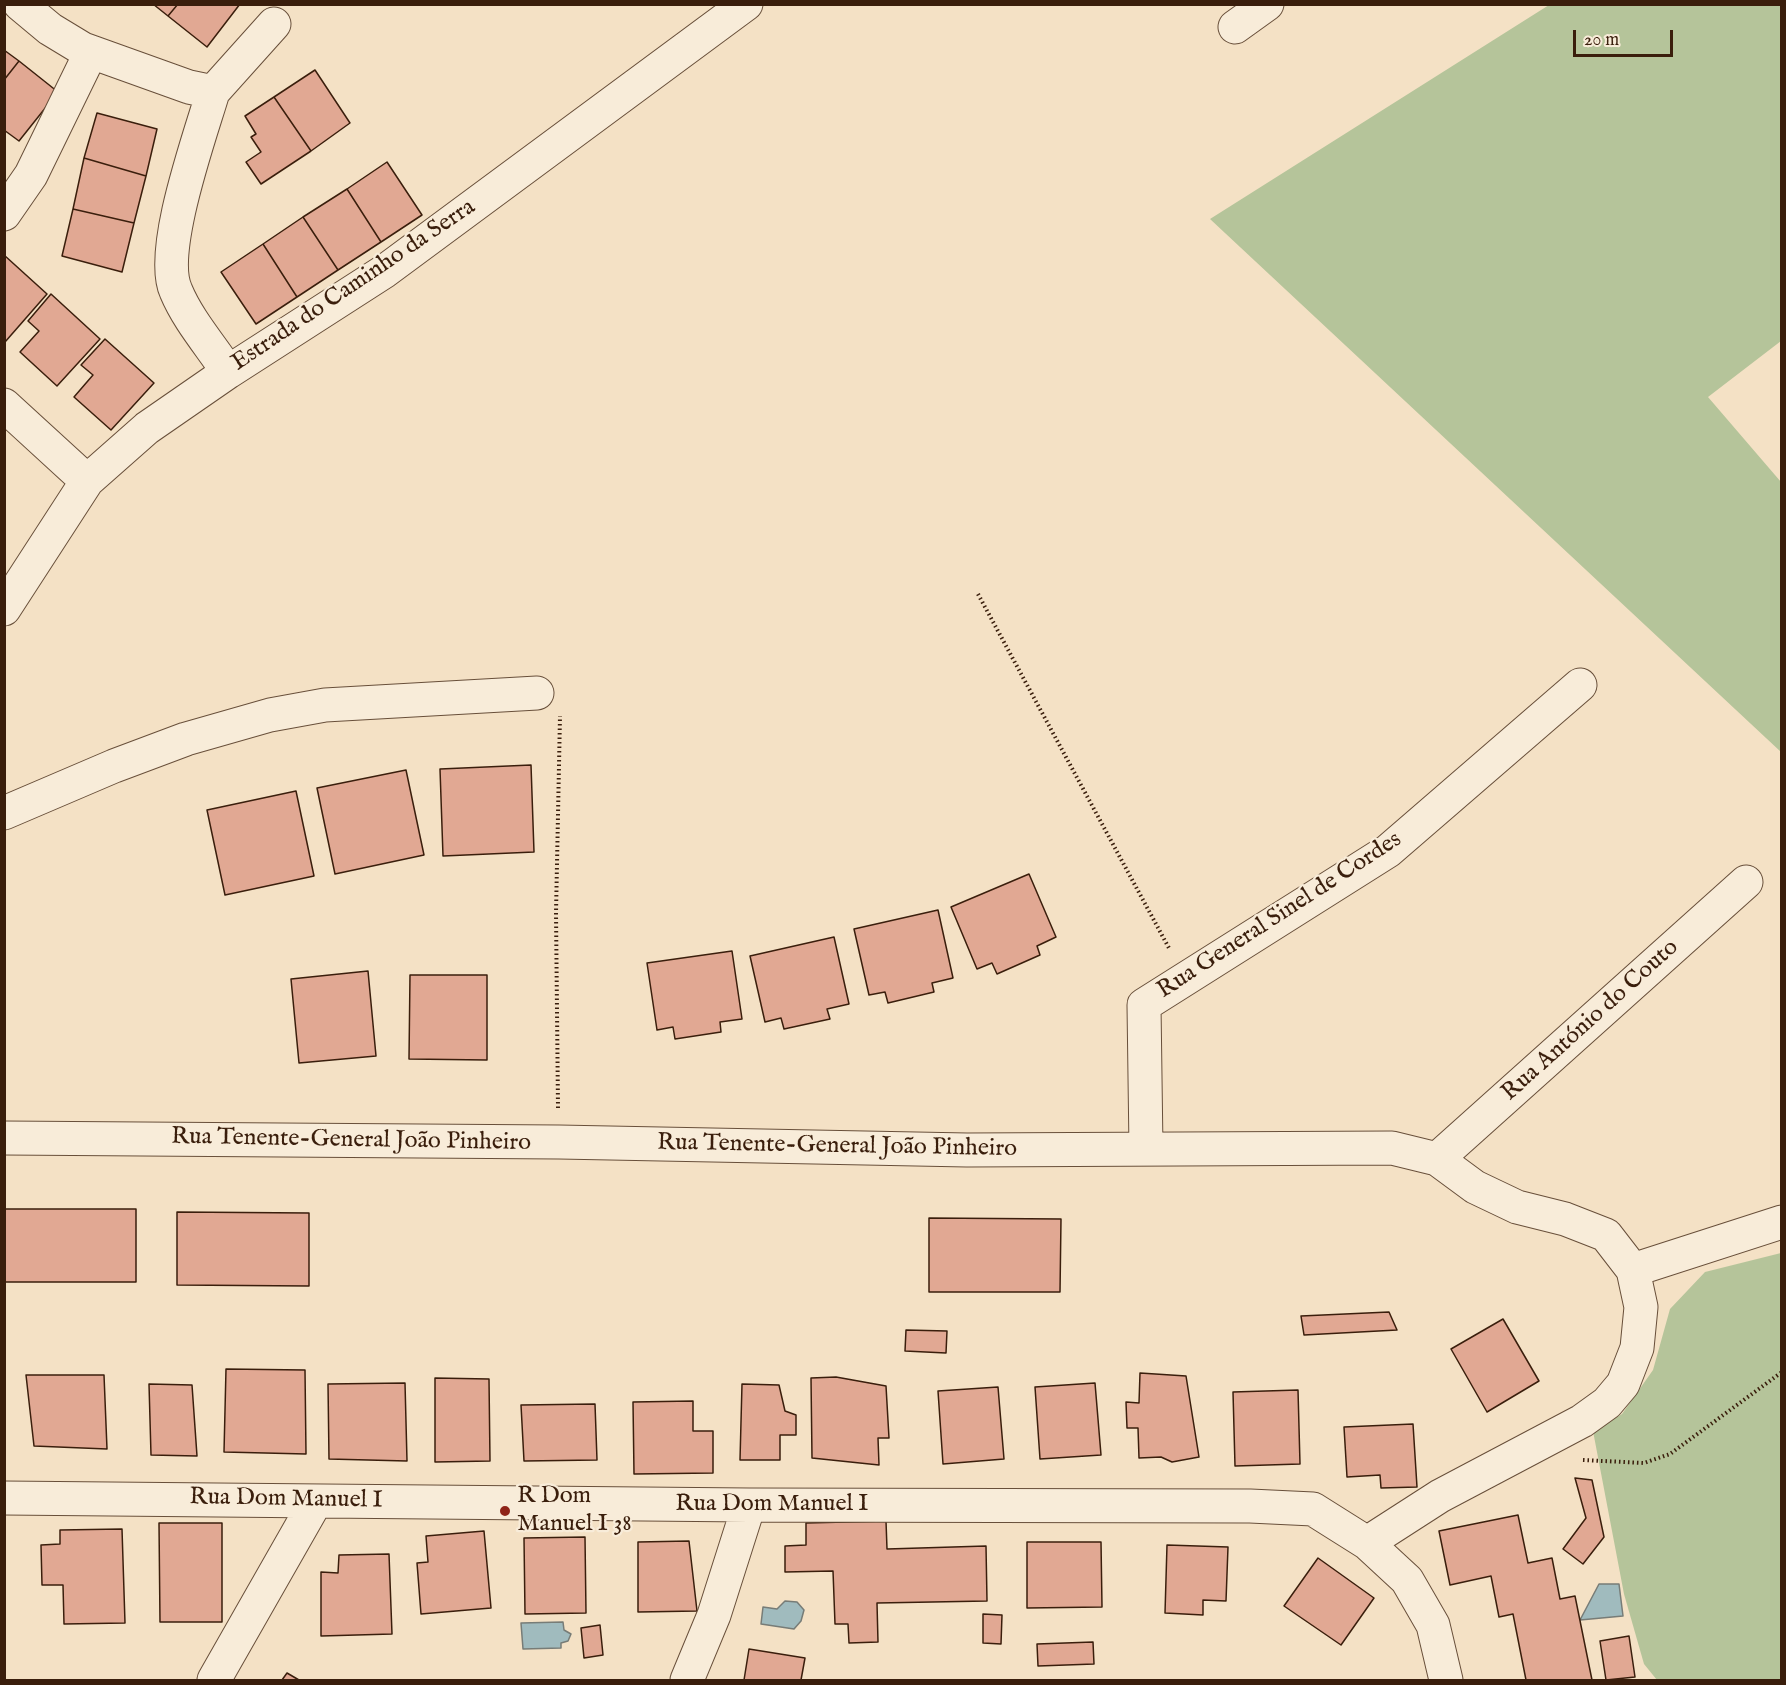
<!DOCTYPE html>
<html>
<head>
<meta charset="utf-8">
<style>
	body { margin:0 }
	#map { position:relative; width:1786px; height:1685px; overflow:hidden; background:#f4e1c5; font-family:"IM FELL English",serif }
	canvas { display:block }
	.frame { position:absolute; inset:0; border:6px solid #3a1e0c; pointer-events:none }
	.scale { position:absolute; left:1573px; top:30px; width:100px; height:27px; box-sizing:border-box; border:3px solid #3a1e0c; border-top:0; padding-left:8px; font-size:18px; line-height:21px; white-space:nowrap; color:#3a1e0c; -webkit-text-stroke:4px #f8ecd9; paint-order:stroke }
</style>
</head>
<body>
<div id="map">
<canvas width="1786" height="1685"></canvas>
<div class="frame"></div>
<div class="scale">20 m</div>
</div>
<script>
const c = document.querySelector('canvas').getContext('2d');
c.lineJoin = 'round';
function fill(path, color) { c.fillStyle = color; c.fill(path, 'evenodd'); }
function trace(path, color, width, dash) { c.strokeStyle = color; c.lineWidth = width; c.lineCap = dash ? 'butt' : 'round'; c.setLineDash(dash || []); c.stroke(path); }
function drawText(font, color, halo, rows, align = 'center') {
  c.font = font + ' "IM FELL English",serif'; c.lineWidth = 4.5; c.setLineDash([]); c.textBaseline = 'middle'; c.strokeStyle = halo; c.fillStyle = color; for (const [text, x, y, turn = 0] of rows) {
    c.save(); c.translate(x, y); c.rotate((+turn || 0) * Math.PI / 180); c.textAlign = isNaN(turn) ? turn : align; if (halo) c.strokeText(text, 0, 0); c.fillText(text, 0, 0); c.restore();
  }
}
fill(new Path2D(`
	M 1549,5 L 1781,5 L 1781,341 L 1708,397 L 1781,482 L 1781,752 L 1210,219 Z
	M 1781,1253 L 1781,1680 L 1657,1680 L 1644,1664 L 1624,1594 L 1593,1431 L 1622,1414 L 1653,1370 L 1670,1309 L 1705,1272 Z`), '#b5c49a');
const water = new Path2D(`
	M 1599,1584 L 1619,1584 L 1623,1616 L 1580,1620 Z
	M 785,1601 L 797,1602 L 804,1610 L 801,1621 L 794,1629 L 761,1624 L 763,1607 L 777,1609 Z
	M 563,1622 L 564,1630 L 571,1634 L 568,1641 L 561,1643 L 561,1648 L 523,1649 L 521,1623 Z`);
fill(water, '#a0bbbe');
trace(water, '#777c77', 1.5);
const building = new Path2D(`
	M 153,4 L 178,4 L 168,16 Z
	M 178,4 L 240,4 L 207,47 L 168,16 Z
	M 4,50 L 19,61 L 4,80 Z
	M 19,61 L 58,92 L 19,141 L 4,130 L 4,80 Z
	M 315,70 L 350,123 L 311,151 L 274,97 Z
	M 274,97 L 311,151 L 261,184 L 246,162 L 261,152 L 251,137 L 256,134 L 245,116 Z
	M 97,113 L 157,129 L 146,176 L 84,158 Z
	M 84,158 L 146,176 L 134,223 L 73,209 Z
	M 387,162 L 422,215 L 381,242 L 347,189 Z
	M 347,189 L 381,242 L 338,270 L 303,217 Z
	M 73,209 L 134,223 L 122,272 L 62,256 Z
	M 303,217 L 338,270 L 297,297 L 263,244 Z
	M 263,244 L 297,297 L 256,324 L 221,272 Z
	M 4,255 L 47,294 L 5,342 L 4,342 Z
	M 51,294 L 100,339 L 57,386 L 20,352 L 39,331 L 28,321 Z
	M 105,339 L 154,383 L 111,430 L 74,397 L 93,375 L 81,365 Z
	M 531,765 L 534,852 L 443,856 L 440,769 Z
	M 406,770 L 424,855 L 335,874 L 317,788 Z
	M 296,791 L 314,876 L 225,895 L 207,810 Z
	M 1029,874 L 1056,937 L 1037,946 L 1040,955 L 997,974 L 992,963 L 977,969 L 951,907 Z
	M 938,910 L 953,978 L 932,983 L 934,992 L 888,1003 L 885,992 L 869,995 L 854,929 Z
	M 834,937 L 849,1004 L 827,1009 L 830,1019 L 784,1029 L 781,1018 L 765,1022 L 750,956 Z
	M 732,951 L 742,1019 L 720,1022 L 721,1032 L 675,1039 L 673,1027 L 657,1030 L 647,963 Z
	M 368,971 L 376,1056 L 299,1063 L 291,979 Z
	M 410,975 L 487,975 L 487,1060 L 409,1059 Z
	M 4,1209 L 136,1209 L 136,1282 L 4,1282 Z
	M 177,1212 L 309,1213 L 309,1286 L 177,1285 Z
	M 929,1218 L 1061,1219 L 1060,1292 L 929,1292 Z
	M 1389,1312 L 1397,1330 L 1304,1335 L 1301,1316 Z
	M 1503,1319 L 1539,1381 L 1487,1412 L 1451,1349 Z
	M 906,1330 L 947,1331 L 946,1353 L 905,1351 Z
	M 226,1369 L 305,1370 L 306,1454 L 224,1452 Z
	M 1140,1373 L 1186,1376 L 1199,1457 L 1172,1462 L 1161,1457 L 1139,1458 L 1138,1428 L 1127,1428 L 1126,1402 L 1139,1403 Z
	M 26,1375 L 104,1375 L 107,1449 L 34,1446 Z
	M 836,1377 L 886,1386 L 889,1438 L 878,1438 L 879,1465 L 812,1458 L 811,1378 Z
	M 435,1378 L 489,1379 L 490,1461 L 435,1462 Z
	M 405,1383 L 407,1461 L 329,1459 L 328,1384 Z
	M 1095,1383 L 1101,1455 L 1040,1459 L 1035,1387 Z
	M 149,1384 L 192,1385 L 197,1456 L 151,1455 Z
	M 742,1384 L 779,1385 L 785,1411 L 796,1415 L 796,1435 L 780,1435 L 780,1460 L 740,1460 Z
	M 998,1387 L 1004,1459 L 943,1464 L 938,1391 Z
	M 1298,1390 L 1300,1464 L 1235,1466 L 1233,1392 Z
	M 693,1401 L 693,1431 L 713,1431 L 713,1473 L 634,1474 L 633,1402 Z
	M 595,1404 L 597,1460 L 524,1461 L 521,1405 Z
	M 1413,1424 L 1417,1487 L 1381,1488 L 1380,1475 L 1347,1477 L 1344,1427 Z
	M 1575,1478 L 1592,1480 L 1604,1537 L 1583,1564 L 1563,1549 L 1586,1518 Z
	M 1518,1515 L 1528,1563 L 1552,1558 L 1560,1599 L 1575,1596 L 1592,1680 L 1526,1680 L 1513,1614 L 1499,1617 L 1491,1576 L 1450,1585 L 1439,1531 Z
	M 886,1521 L 887,1549 L 986,1546 L 987,1601 L 877,1603 L 878,1642 L 849,1643 L 848,1624 L 835,1624 L 833,1571 L 785,1572 L 785,1546 L 806,1545 L 806,1523 Z
	M 159,1523 L 222,1523 L 222,1622 L 160,1622 Z
	M 122,1529 L 125,1623 L 64,1624 L 63,1585 L 42,1585 L 41,1545 L 60,1544 L 60,1530 Z
	M 484,1531 L 491,1608 L 421,1614 L 417,1563 L 428,1562 L 426,1536 Z
	M 585,1537 L 586,1613 L 525,1614 L 524,1538 Z
	M 689,1541 L 697,1611 L 638,1612 L 638,1542 Z
	M 1027,1542 L 1101,1542 L 1102,1607 L 1027,1608 Z
	M 1167,1545 L 1228,1547 L 1226,1601 L 1203,1600 L 1203,1615 L 1165,1613 Z
	M 389,1554 L 392,1634 L 321,1636 L 321,1572 L 338,1573 L 339,1555 Z
	M 1318,1558 L 1374,1598 L 1341,1645 L 1284,1606 Z
	M 983,1614 L 1002,1615 L 1001,1644 L 983,1643 Z
	M 600,1625 L 603,1655 L 584,1658 L 581,1628 Z
	M 1629,1636 L 1635,1677 L 1606,1680 L 1600,1641 Z
	M 1093,1642 L 1094,1664 L 1038,1666 L 1037,1644 Z
	M 749,1649 L 805,1658 L 801,1680 L 744,1680 Z
	M 287,1673 L 299,1680 L 282,1680 Z`);
fill(building, '#e1a893');
trace(building, '#3a1e0c', 1.5);
const minor = new Path2D(`
	M 20,4 L 50,29 L 83,49 L 189,87 L 213,92 C 200,136 158,252 176,291 C 188,320 211,346 228,372
	M 1235,27 L 1267,4
	M 213,92 L 274,24
	M 4,214 L 31,175 L 91,52
	M 4,405 L 87,481
	M 4,609 L 87,481 L 147,428 L 228,372 L 385,271 L 746,4
	M 4,813 L 114,766 L 186,739 L 270,715 L 325,705 L 537,693
	M 4,1138 L 559,1142 L 967,1150 L 1392,1148 L 1437,1159 L 1475,1187 L 1517,1207 L 1565,1219 L 1606,1235 L 1633,1270 L 1641,1307 L 1637,1348 L 1623,1384 L 1607,1403 L 1582,1421 L 1440,1496 L 1367,1543
	M 1146,1149 L 1144,1005 L 1388,851 L 1580,685
	M 1437,1159 L 1746,882
	M 1633,1270 L 1782,1222
	M 4,1498 L 749,1505 L 1250,1506 L 1313,1509 L 1367,1543 L 1407,1580 L 1433,1625 L 1446,1680
	M 214,1680 L 316,1501
	M 687,1680 L 714,1615 L 749,1505`);
trace(minor, '#684f3a', 35);
trace(new Path2D(`
	M 978,594 L 1170,950
	M 558,1108 L 556,913 L 560,716
	M 1583,1460 L 1644,1463 L 1670,1454 L 1782,1372`), '#3a1e0c', 4, [1.5, 3]);
trace(minor, '#f8ecd9', 33);
for (const [x, y, r, color] of [
	[505,1511,6,"#8f2418"]
]) { const dot = new Path2D(); dot.arc(x, y, r, 0, 2 * Math.PI); c.fillStyle = color; c.fill(dot); trace(dot, '#f8ecd9', 2); }
drawText('24px', '#3a1e0c', '#f8ecd9', [
	["Estrada do Caminho da Serra",354,286,-34],
	["Rua General Sinel de Cordes",1280,916,-33],
	["Rua António do Couto",1591,1021,-42],
	["Rua Tenente-General João Pinheiro",351,1141,1],
	["Rua Tenente-General João Pinheiro",837,1147,1],
	["Rua Dom Manuel I",286,1500,1],
	["Rua Dom Manuel I",772,1505]
]);
drawText('24px', '#3a1e0c', '#f8ecd9', [
	["R Dom",517,1497],
	["Manuel I 38",517,1525]
], 'left');
</script>
</body>
</html>
